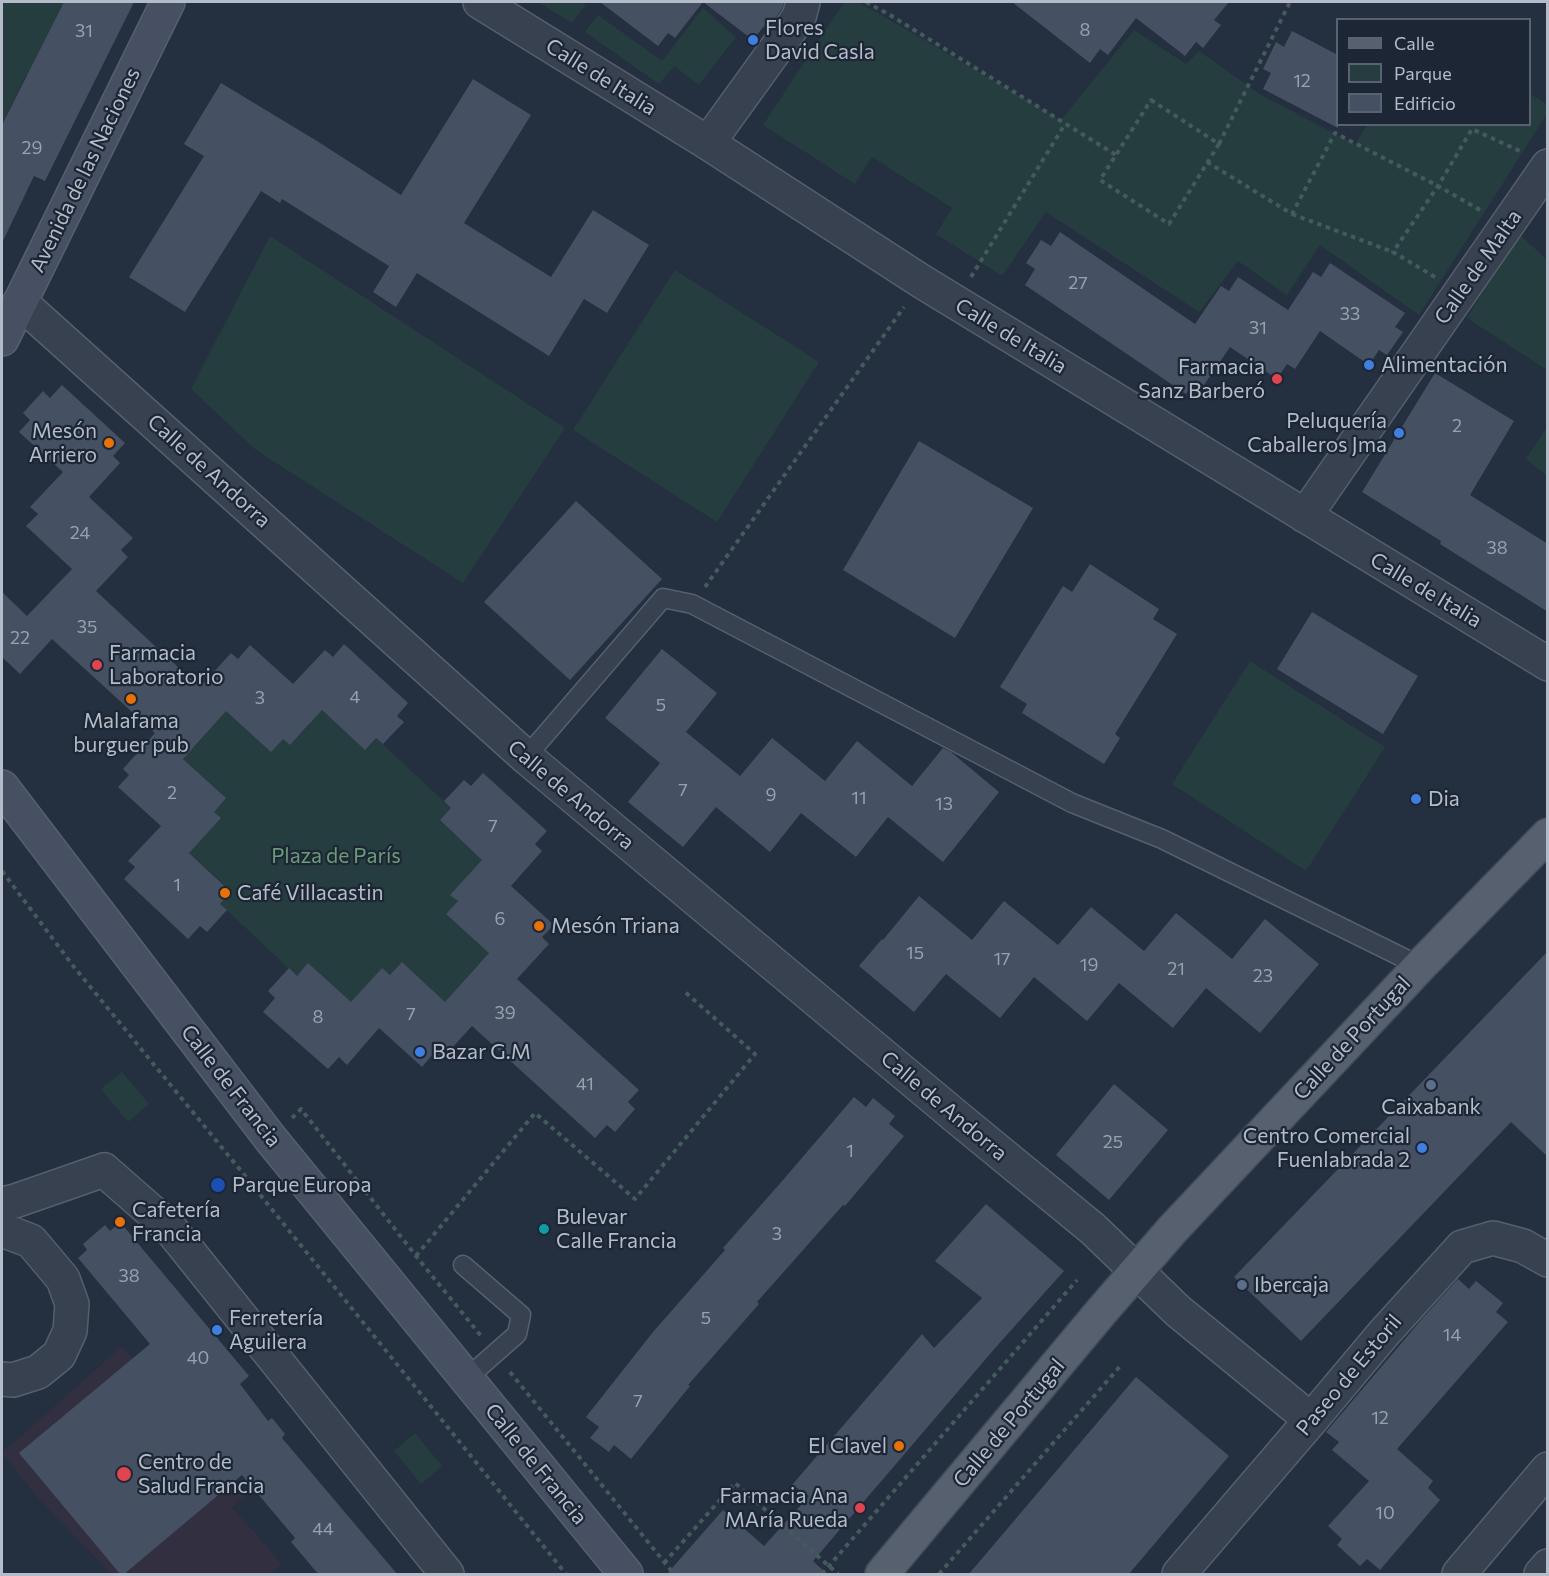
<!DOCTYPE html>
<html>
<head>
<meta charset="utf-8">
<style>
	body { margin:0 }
	#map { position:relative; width:1549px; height:1576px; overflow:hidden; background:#242f3f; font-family:Commissioner,sans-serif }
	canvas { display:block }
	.frame { position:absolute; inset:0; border:3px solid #b4bcca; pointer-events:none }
	.legend { position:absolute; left:1336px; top:18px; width:195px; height:108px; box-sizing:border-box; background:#1d2634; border:2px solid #596270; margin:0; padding:8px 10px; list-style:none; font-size:18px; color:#b4bcca }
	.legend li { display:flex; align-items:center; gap:12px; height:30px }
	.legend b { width:30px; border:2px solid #596270 }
</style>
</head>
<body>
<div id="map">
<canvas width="1549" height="1576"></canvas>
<div class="frame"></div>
<ul class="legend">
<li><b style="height:8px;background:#56606f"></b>Calle</li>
<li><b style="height:16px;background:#263d40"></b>Parque</li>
<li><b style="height:16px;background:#455163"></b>Edificio</li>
</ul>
</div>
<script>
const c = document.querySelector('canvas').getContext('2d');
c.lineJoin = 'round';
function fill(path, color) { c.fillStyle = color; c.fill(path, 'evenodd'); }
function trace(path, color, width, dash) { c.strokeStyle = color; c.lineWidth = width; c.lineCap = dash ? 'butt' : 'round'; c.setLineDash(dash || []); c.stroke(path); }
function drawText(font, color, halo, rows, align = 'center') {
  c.font = font + ' Commissioner,sans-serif'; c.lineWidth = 4.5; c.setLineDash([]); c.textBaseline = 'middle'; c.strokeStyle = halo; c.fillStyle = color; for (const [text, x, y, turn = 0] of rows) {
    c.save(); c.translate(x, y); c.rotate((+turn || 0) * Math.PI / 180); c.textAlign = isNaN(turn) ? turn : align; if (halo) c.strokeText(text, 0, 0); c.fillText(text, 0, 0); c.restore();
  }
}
fill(new Path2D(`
	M 122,1346 L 246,1495 L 232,1507 L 282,1564 L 270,1574 L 111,1574 L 38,1498 L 2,1453 Z`), '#323040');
fill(new Path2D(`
	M 2,2 L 64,2 L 36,57 L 36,80 L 26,75 L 2,125 Z
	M 538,2 L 581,2 L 586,5 L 572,23 Z
	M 844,2 L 859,2 L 1061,120 L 1134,30 L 1186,64 L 1199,51 L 1261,95 L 1355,144 L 1367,125 L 1530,124 L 1530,94 L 1547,104 L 1547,114 L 1419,315 L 1320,245 L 1287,295 L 1238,261 L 1199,312 L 1046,212 L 1002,276 L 936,234 L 952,208 L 872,157 L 855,184 L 763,125 Z
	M 703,8 L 736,37 L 699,85 L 674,66 L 659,84 L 585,32 L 598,15 L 662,61 Z
	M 1518,233 L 1547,260 L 1547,370 L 1467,318 Z
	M 270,236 L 565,428 L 463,583 L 256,450 L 191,389 Z
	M 675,270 L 819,362 L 717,522 L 573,430 Z
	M 1547,427 L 1547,476 L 1526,459 Z
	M 1250,661 L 1385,747 L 1306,871 L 1172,784 Z
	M 314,703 L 365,750 L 376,738 L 451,808 L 440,820 L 489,866 L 451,895 L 458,901 L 446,914 L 496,959 L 476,967 L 457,989 L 451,1008 L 402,962 L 390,975 L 382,968 L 363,989 L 358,1007 L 345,998 L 308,964 L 297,976 L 220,904 L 231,891 L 182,846 L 202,839 L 221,818 L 214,812 L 226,798 L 176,752 L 195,746 L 214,724 L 219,705 L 283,739 L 290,745 L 310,724 Z
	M 122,1072 L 149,1104 L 128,1122 L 101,1089 Z
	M 415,1433 L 442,1466 L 421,1484 L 394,1451 Z`), '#263d40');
fill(new Path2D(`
	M 64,2 L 134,2 L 45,181 L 34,176 L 2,243 L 2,125 Z
	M 600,2 L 784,2 L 782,9 L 767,29 L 764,26 L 753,40 L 703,2 L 675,38 L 668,33 L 658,46 Z
	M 1012,2 L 1229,2 L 1214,20 L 1221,25 L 1203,48 L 1196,42 L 1185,56 L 1136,18 L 1108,55 L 1100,49 L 1090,63 Z
	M 1292,31 L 1338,55 L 1338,128 L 1263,89 L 1271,73 L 1263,69 L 1276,42 L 1284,47 Z
	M 473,79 L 531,115 L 464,223 L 551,277 L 593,210 L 649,245 L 607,313 L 584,299 L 549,356 L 417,273 L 396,307 L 373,292 L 389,266 L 282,199 L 280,203 L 261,191 L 185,312 L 129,277 L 204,156 L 184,144 L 221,83 L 317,141 L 401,195 Z
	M 1060,232 L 1195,324 L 1221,286 L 1229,291 L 1238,277 L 1288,310 L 1313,272 L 1321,277 L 1330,263 L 1405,313 L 1395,327 L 1403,332 L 1387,355 L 1379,350 L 1369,365 L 1320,331 L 1295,369 L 1287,364 L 1277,379 L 1230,347 L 1204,385 L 1196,380 L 1186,394 L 1025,285 L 1035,269 L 1026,263 L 1041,240 L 1051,246 Z
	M 1435,373 L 1514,421 L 1470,495 L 1548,544 L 1548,612 L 1440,544 L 1441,541 L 1362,492 Z
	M 62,385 L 125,443 L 113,456 L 120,463 L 89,497 L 133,538 L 121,550 L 128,557 L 96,591 L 156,647 L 200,687 L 231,653 L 238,659 L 250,645 L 293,684 L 325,650 L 333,657 L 344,644 L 408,703 L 397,716 L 404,722 L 383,744 L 376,738 L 365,750 L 322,710 L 290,745 L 283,739 L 271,752 L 226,711 L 183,759 L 226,798 L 214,812 L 221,818 L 189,853 L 231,892 L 220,904 L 227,910 L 207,932 L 200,926 L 188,939 L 124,879 L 135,867 L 128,861 L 161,826 L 118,787 L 129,775 L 123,769 L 155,733 L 52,639 L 20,674 L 2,657 L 2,592 L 27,616 L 72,569 L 26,526 L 38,514 L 30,507 L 63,472 L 19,432 L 30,420 L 23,413 L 43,391 L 50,398 Z
	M 919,441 L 1033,508 L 955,638 L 843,570 Z
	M 576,501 L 662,579 L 570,680 L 484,602 Z
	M 1090,564 L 1159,609 L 1153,619 L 1177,634 L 1115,734 L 1120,738 L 1104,764 L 1022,713 L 1027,704 L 1000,687 L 1063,586 L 1072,592 Z
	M 1312,612 L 1418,676 L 1383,734 L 1277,669 Z
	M 662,649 L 717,693 L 686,732 L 740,776 L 772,738 L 825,781 L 857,741 L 912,786 L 943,748 L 951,752 L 999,792 L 943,862 L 888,817 L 856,857 L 801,813 L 770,852 L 716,807 L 683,847 L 628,802 L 660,763 L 605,718 Z
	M 483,773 L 547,831 L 535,844 L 542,851 L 511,886 L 554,925 L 542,937 L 549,944 L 517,979 L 639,1090 L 628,1102 L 635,1109 L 615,1132 L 607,1125 L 595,1138 L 472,1026 L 441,1060 L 434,1053 L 422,1067 L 379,1028 L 347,1065 L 339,1057 L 328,1069 L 263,1012 L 275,998 L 268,991 L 289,968 L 297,976 L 308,963 L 351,1002 L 382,968 L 390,975 L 402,962 L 445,1002 L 489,953 L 446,914 L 458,901 L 450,895 L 482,860 L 440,820 L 451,808 L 444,801 L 464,780 L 471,786 Z
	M 919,896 L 972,940 L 1004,901 L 1058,945 L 1091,907 L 1144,951 L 1176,913 L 1232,959 L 1265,919 L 1319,964 L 1260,1033 L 1206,988 L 1173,1028 L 1119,983 L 1087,1021 L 1034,977 L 1000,1018 L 946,974 L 914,1012 L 859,966 L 882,939 L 883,940 Z
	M 1548,951 L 1548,1157 L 1511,1122 L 1301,1341 L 1234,1277 Z
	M 1114,1084 L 1168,1130 L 1109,1200 L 1056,1155 Z
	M 854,1097 L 866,1107 L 873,1098 L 895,1116 L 889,1124 L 904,1136 L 845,1206 L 843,1205 L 757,1302 L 759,1304 L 688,1385 L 690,1386 L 631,1459 L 614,1445 L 609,1452 L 590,1438 L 599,1427 L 586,1417 L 653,1332 L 725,1250 L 723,1248 L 783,1180 Z
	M 986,1204 L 1064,1271 L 996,1347 L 813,1561 L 828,1575 L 666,1575 L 723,1510 L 764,1546 L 809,1496 L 792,1485 L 922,1334 L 934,1348 L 982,1298 L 935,1261 Z
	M 120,1222 L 249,1376 L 240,1384 L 268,1421 L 272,1418 L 285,1434 L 282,1438 L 398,1575 L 319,1575 L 291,1542 L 295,1538 L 242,1475 L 123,1575 L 121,1575 L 19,1453 L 150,1344 L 78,1258 L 87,1250 L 83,1244 L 105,1225 L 110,1231 Z
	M 1458,1279 L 1469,1289 L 1476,1281 L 1503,1303 L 1496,1312 L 1508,1322 L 1397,1449 L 1433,1481 L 1428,1488 L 1440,1500 L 1380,1570 L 1367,1559 L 1360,1566 L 1337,1545 L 1342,1539 L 1328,1526 L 1369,1481 L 1332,1450 L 1339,1442 L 1326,1432 L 1421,1320 Z
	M 1136,1377 L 1229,1456 L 1128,1575 L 968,1575 Z`), '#455163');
const lane = new Path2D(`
	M 526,757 L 663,598 L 692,604 L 1072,803 L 1162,839 L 1420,966
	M 463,1265 L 521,1315 L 517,1334 L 467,1378`);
const street = new Path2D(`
	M 480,2 L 708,143 L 921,281 L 1548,664
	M 708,143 L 799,17 L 803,2
	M 20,302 L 526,757 L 959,1119 L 1093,1229 L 1178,1311 L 1311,1420
	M 1305,516 L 1548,166
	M 2,1204 L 15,1201 L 104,1170 L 169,1227 L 447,1574
	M 2,1230 L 31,1241 L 63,1279 L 72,1304 L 70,1331 L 59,1355 L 38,1372 L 13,1380 L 2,1379
	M 1179,1574 L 1311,1420 L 1384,1333 L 1462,1247 L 1493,1238 L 1523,1246 L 1548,1260
	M 1459,1574 L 1548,1469
	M 1541,1574 L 1548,1566`);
const secondary = new Path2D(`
	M 2,339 L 168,2
	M 2,787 L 270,1138 L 626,1574`);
const primary = new Path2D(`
	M 882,1574 L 1101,1312 L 1172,1230 L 1420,966 L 1548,835`);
trace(lane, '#565f6d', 21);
trace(street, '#565f6d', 36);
trace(secondary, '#565f6d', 36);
trace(primary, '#414a58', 36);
trace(new Path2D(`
	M 866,2 L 890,15 L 1116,155
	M 1151,100 L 1219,144 L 1169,224 L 1100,180 Z
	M 1219,144 L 1290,2
	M 1207,162 L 1292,214 L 1335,133 L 1438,186 L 1480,210
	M 1292,214 L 1393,252
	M 971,277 L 1065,124
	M 1435,277 L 1393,252 L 1438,186 L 1472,129 L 1522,152
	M 705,587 L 904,307
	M 2,871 L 74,967 L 237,1166 L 566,1574
	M 292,1118 L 301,1109 L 416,1256 L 481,1336
	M 416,1256 L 535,1113 L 635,1199 L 755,1054 L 684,991
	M 510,1372 L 674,1574
	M 664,1563 L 735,1483 L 838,1574
	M 822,1574 L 1077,1280
	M 939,1574 L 1122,1364`), '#445a5d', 4, [4.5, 4.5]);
trace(lane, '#38414f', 18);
trace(street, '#38414f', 33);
trace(secondary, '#465062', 33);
trace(primary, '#56606f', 33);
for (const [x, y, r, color] of [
	[753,40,6,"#3f7fe0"],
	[1369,365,6,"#3f7fe0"],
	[1277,379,6,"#e0444e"],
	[1399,433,6,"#3f7fe0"],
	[109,443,6,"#e8710a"],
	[97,665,6,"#e0444e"],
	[131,699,6,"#e8710a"],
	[1416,799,6,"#3f7fe0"],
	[225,893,6,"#e8710a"],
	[539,926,6,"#e8710a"],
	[420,1052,6,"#3f7fe0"],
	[1431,1085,6,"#5c6f8a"],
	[1422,1148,6,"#3f7fe0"],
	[218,1185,8,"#1a4fb4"],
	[120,1222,6,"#e8710a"],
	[544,1229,6,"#0f9aa8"],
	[1242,1285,6,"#5c6f8a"],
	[217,1330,6,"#3f7fe0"],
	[899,1446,6,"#e8710a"],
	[124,1474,8,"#e0444e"],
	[860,1508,6,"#e0444e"]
]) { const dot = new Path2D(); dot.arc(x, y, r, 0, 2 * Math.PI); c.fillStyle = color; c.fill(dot); trace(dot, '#1d2634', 2); }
drawText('18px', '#98a1b0', null, [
	["8",1085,30],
	["31",84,31],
	["12",1302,81],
	["29",32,148],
	["27",1078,283],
	["33",1350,314],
	["31",1258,328],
	["2",1457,426],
	["24",80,533],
	["38",1497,548],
	["35",87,627],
	["22",20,638],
	["4",355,697],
	["3",260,698],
	["5",661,705],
	["7",683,790],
	["2",172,793],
	["9",771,795],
	["11",859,798],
	["13",944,804],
	["7",493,826],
	["1",177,885],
	["6",500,919],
	["15",915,953],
	["17",1002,959],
	["19",1089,965],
	["21",1176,969],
	["23",1263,976],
	["39",505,1013],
	["7",411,1014],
	["8",318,1017],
	["41",585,1084],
	["25",1113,1142],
	["1",850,1151],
	["3",777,1234],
	["38",129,1276],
	["5",706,1318],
	["14",1452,1335],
	["40",198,1358],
	["7",638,1401],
	["12",1380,1418],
	["10",1385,1513],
	["44",323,1529]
]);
drawText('21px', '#b4bcca', '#1d2634', [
	["Flores",765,28],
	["David Casla",765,52],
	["Alimentación",1381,365],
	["Farmacia",1265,367,"right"],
	["Sanz Barberó",1265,391,"right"],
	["Peluquería",1387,421,"right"],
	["Caballeros Jma",1387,445,"right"],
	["Mesón",97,431,"right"],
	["Arriero",97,455,"right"],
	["Farmacia",109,653],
	["Laboratorio",109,677],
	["Malafama",131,721,"center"],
	["burguer pub",131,745,"center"],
	["Dia",1428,799],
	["Café Villacastin",237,893],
	["Mesón Triana",551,926],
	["Bazar G.M",432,1052],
	["Caixabank",1431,1107,"center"],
	["Centro Comercial",1410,1136,"right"],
	["Fuenlabrada 2",1410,1160,"right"],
	["Parque Europa",232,1185],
	["Cafetería",132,1210],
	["Francia",132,1234],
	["Bulevar",556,1217],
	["Calle Francia",556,1241],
	["Ibercaja",1254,1285],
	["Ferretería",229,1318],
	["Aguilera",229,1342],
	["El Clavel",887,1446,"right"],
	["Centro de",138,1462],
	["Salud Francia",138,1486],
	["Farmacia Ana",848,1496,"right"],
	["MAría Rueda",848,1520,"right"]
], 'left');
drawText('21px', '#b4bcca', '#1d2634', [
	["Calle de Italia",601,77,32],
	["Avenida de las Naciones",85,170,-64],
	["Calle de Malta",1478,267,-55],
	["Calle de Italia",1011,336,31],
	["Calle de Andorra",209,471,42],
	["Calle de Italia",1426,590,31],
	["Calle de Andorra",571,795,40],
	["Calle de Portugal",1352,1038,-47],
	["Calle de Francia",231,1086,52],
	["Calle de Andorra",944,1106,40],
	["Paseo de Estoril",1349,1375,-50],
	["Calle de Portugal",1009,1423,-50],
	["Calle de Francia",536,1464,51]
]);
drawText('21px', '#6b9b76', '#1d2634', [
	["Plaza de París",336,856]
]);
</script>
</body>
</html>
